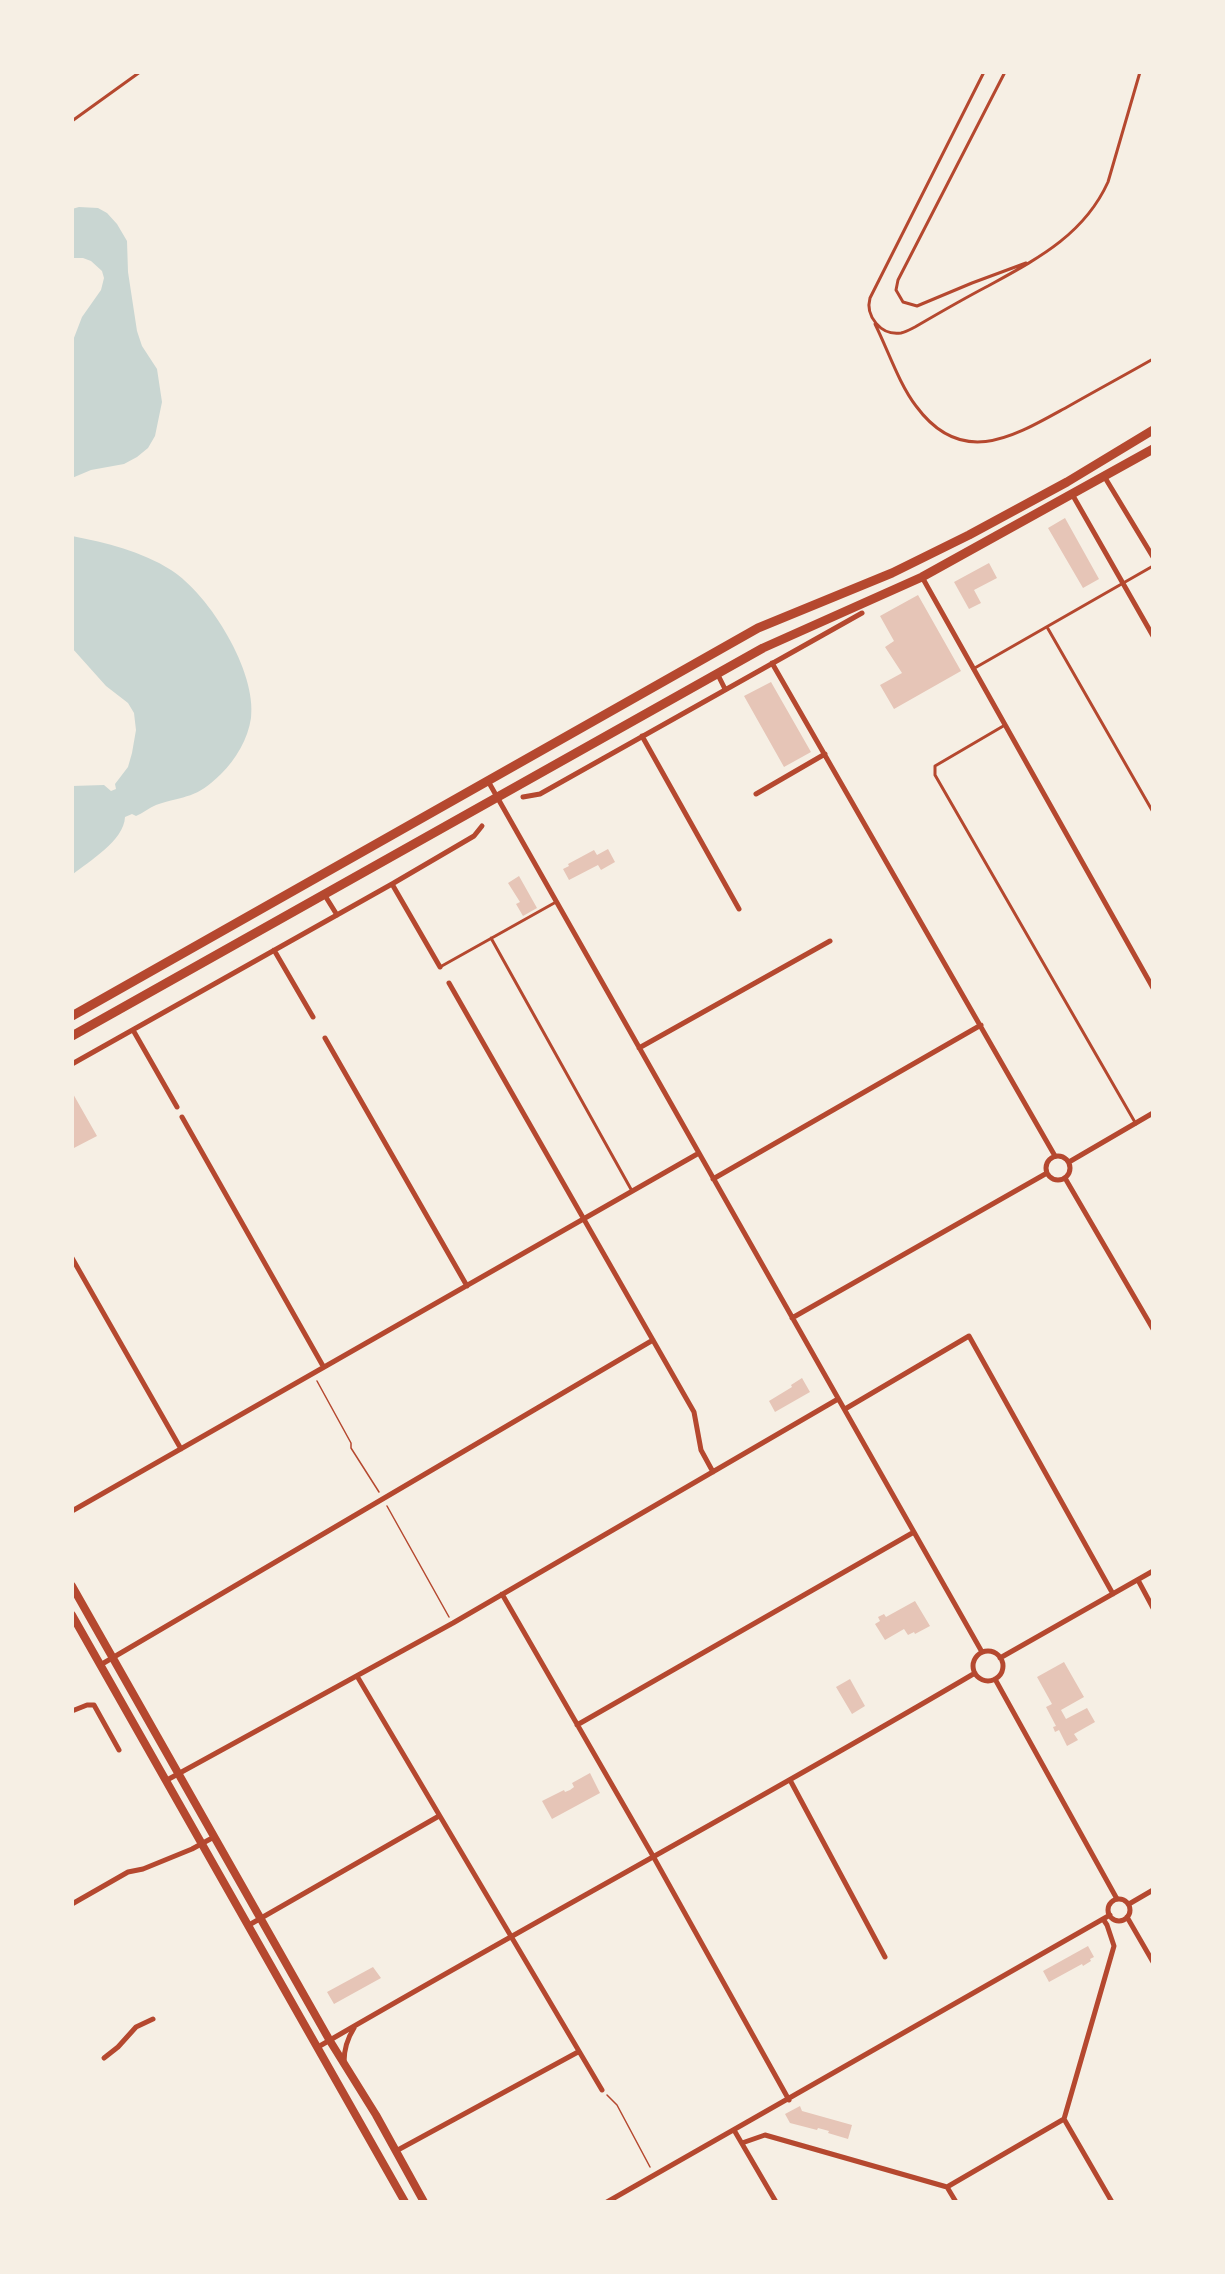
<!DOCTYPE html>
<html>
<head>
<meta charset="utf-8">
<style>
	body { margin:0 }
	#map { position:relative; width:1225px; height:2274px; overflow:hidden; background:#f6efe4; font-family:Arial,sans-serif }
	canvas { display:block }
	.frame { position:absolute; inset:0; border:74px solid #f6efe4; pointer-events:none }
</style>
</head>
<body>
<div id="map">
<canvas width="1225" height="2274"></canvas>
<div class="frame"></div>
</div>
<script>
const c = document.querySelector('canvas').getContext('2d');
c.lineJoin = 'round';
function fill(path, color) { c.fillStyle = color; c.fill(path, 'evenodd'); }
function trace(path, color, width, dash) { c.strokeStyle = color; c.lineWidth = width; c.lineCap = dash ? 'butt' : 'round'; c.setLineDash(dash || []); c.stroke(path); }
fill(new Path2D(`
	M 79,207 L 98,208 L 107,213 L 117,224 L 127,241 L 128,272 L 137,331 L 142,346 L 157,369 L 162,402 L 155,436 L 148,448 L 137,457 L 124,464 L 91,470 L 72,478 L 72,343 L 82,317 L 101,290 L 104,278 L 102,271 L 91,261 L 83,258 L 72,258 L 72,209 Z
	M 72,536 C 107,543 141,551 171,570 C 210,595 257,672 251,718 C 248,739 236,759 221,774 C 196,799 186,795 156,805 C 149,808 143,813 136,816 L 132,814 L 125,817 C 124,841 89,861 72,875 L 72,786 L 104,785 L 111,791 L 116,789 L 115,784 L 128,767 L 132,753 L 136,730 L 134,713 L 128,703 L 106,686 L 72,648 Z`), '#c9d6d2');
fill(new Path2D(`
	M 1065,518 L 1099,579 L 1083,588 L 1048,528 Z
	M 989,563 L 997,578 L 974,590 L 981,603 L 969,609 L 954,582 Z
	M 918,595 L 961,671 L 894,709 L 880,685 L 902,673 L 885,647 L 894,641 L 880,616 Z
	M 771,682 L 811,752 L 784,767 L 744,696 Z
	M 608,849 L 615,862 L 601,870 L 598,865 L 569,880 L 563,869 L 569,866 L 568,864 L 594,850 L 597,855 Z
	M 519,876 L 537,908 L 523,916 L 516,904 L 520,902 L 508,883 Z
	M 72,1092 L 97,1136 L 72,1149 Z
	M 802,1378 L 810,1392 L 775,1412 L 769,1401 L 792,1387 L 791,1385 Z
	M 915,1601 L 930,1626 L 915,1634 L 914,1632 L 908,1635 L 904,1629 L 885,1640 L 875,1624 L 880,1621 L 878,1617 L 884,1614 L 886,1617 Z
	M 1064,1662 L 1084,1697 L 1061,1710 L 1066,1719 L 1087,1708 L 1095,1722 L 1074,1734 L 1078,1740 L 1067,1746 L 1059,1730 L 1055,1732 L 1053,1727 L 1056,1726 L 1046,1707 L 1052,1704 L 1037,1677 Z
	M 850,1679 L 865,1706 L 852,1714 L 836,1687 Z
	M 590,1773 L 600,1793 L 552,1819 L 542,1801 L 564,1790 L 565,1792 L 570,1790 L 574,1787 L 572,1783 Z
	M 1088,1946 L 1094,1957 L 1090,1959 L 1091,1961 L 1083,1966 L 1082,1964 L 1049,1982 L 1043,1971 Z
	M 373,1967 L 381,1978 L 334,2004 L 327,1992 Z
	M 800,2106 L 802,2111 L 852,2125 L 848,2139 L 828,2133 L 829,2131 L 818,2128 L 817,2130 L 790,2123 L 785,2114 Z`), '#e6c5b7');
trace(new Path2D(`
	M 317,1381 L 351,1443 L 351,1448 L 379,1492
	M 387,1506 L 449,1617
	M 607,2095 L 617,2105 L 650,2167`), '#b5482f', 1.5);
trace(new Path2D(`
	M 984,72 L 870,298 C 865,316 881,336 901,333 C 906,332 911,329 915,327 C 939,313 963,299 988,286 C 1037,259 1084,235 1108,182 L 1140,72
	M 1005,72 L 898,280 L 896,290 L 903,302 L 917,306 L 972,283 L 1026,263
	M 72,121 L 140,72
	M 875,324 C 888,350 899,384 916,406 C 963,470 1016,435 1069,406 C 1097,390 1125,375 1153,359
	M 1047,627 L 1153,812
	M 973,669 L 1153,566
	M 1005,725 L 935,766 L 935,775 L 1136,1124
	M 491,938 L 632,1191
	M 440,967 L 556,902`), '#b5482f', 3);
trace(new Path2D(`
	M 1104,476 L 1153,557
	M 1072,494 L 1153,636
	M 922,577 L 1153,988
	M 772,663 L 1055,1156
	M 717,673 L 725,689
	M 642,736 L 739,909
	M 488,781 L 982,1652
	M 756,794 L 825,754
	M 523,797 L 540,794 L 862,613
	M 392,884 L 440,967
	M 324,894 L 337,915
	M 274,950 L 313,1017
	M 449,983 L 694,1412 L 701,1450 L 713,1472
	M 133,1030 L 177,1107
	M 325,1038 L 467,1286
	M 639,1048 L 830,941
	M 72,1064 L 392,884 L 474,836 L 482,826
	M 182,1117 L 323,1366
	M1046 1168a12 12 0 1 1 24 0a12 12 0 1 1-24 0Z
	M 1069,1162 L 1153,1113
	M 1065,1178 L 1153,1329
	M 713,1179 L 981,1025
	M 72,1258 L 181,1449
	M 792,1318 L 1047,1173
	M 845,1409 L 969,1336 L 1113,1594
	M 72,1511 L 699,1153
	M 1138,1580 L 1153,1608
	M 502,1594 L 653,1856 L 789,2100
	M973 1666a15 15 0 1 1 30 0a15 15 0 1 1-30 0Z
	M 1000,1658 L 1153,1571
	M 102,1664 L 653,1340
	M 357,1676 L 602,2090
	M 995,1679 L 1117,1899
	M 72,1711 L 87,1705 L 94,1705 L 119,1750
	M 577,1725 L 914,1532
	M 167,1780 L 453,1623 L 838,1399
	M 790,1780 L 885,1957
	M1108 1910a11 11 0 1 1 22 0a11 11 0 1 1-22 0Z
	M 72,1904 L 128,1872 L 143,1869 L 192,1849 L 214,1837
	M 1129,1904 L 1153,1890
	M 1127,1917 L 1153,1962
	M 249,1925 L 439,1816
	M 318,2047 C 536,1920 758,1801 975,1673
	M 104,2058 L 118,2047 L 136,2027 L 153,2019
	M 344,2062 C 344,2050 347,2039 354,2028
	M 1064,2119 L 1114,1946 L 1107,1925 L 1103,1919
	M 734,2130 L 776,2202
	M 742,2143 L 765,2135 L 947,2187
	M 396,2151 L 578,2052
	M 607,2202 L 1110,1915
	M 956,2202 L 947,2187 L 1064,2119 L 1112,2202`), '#b5482f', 5);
trace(new Path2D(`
	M 72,1586 L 330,2041 L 376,2115 L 424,2202
	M 72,1615 L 405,2202`), '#b5482f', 8);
trace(new Path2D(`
	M 72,1016 L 758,628 L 892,573 L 969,535 L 1067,482 L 1153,430
	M 72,1036 L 763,648 L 922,577 L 1153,449`), '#b5482f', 9);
</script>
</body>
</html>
